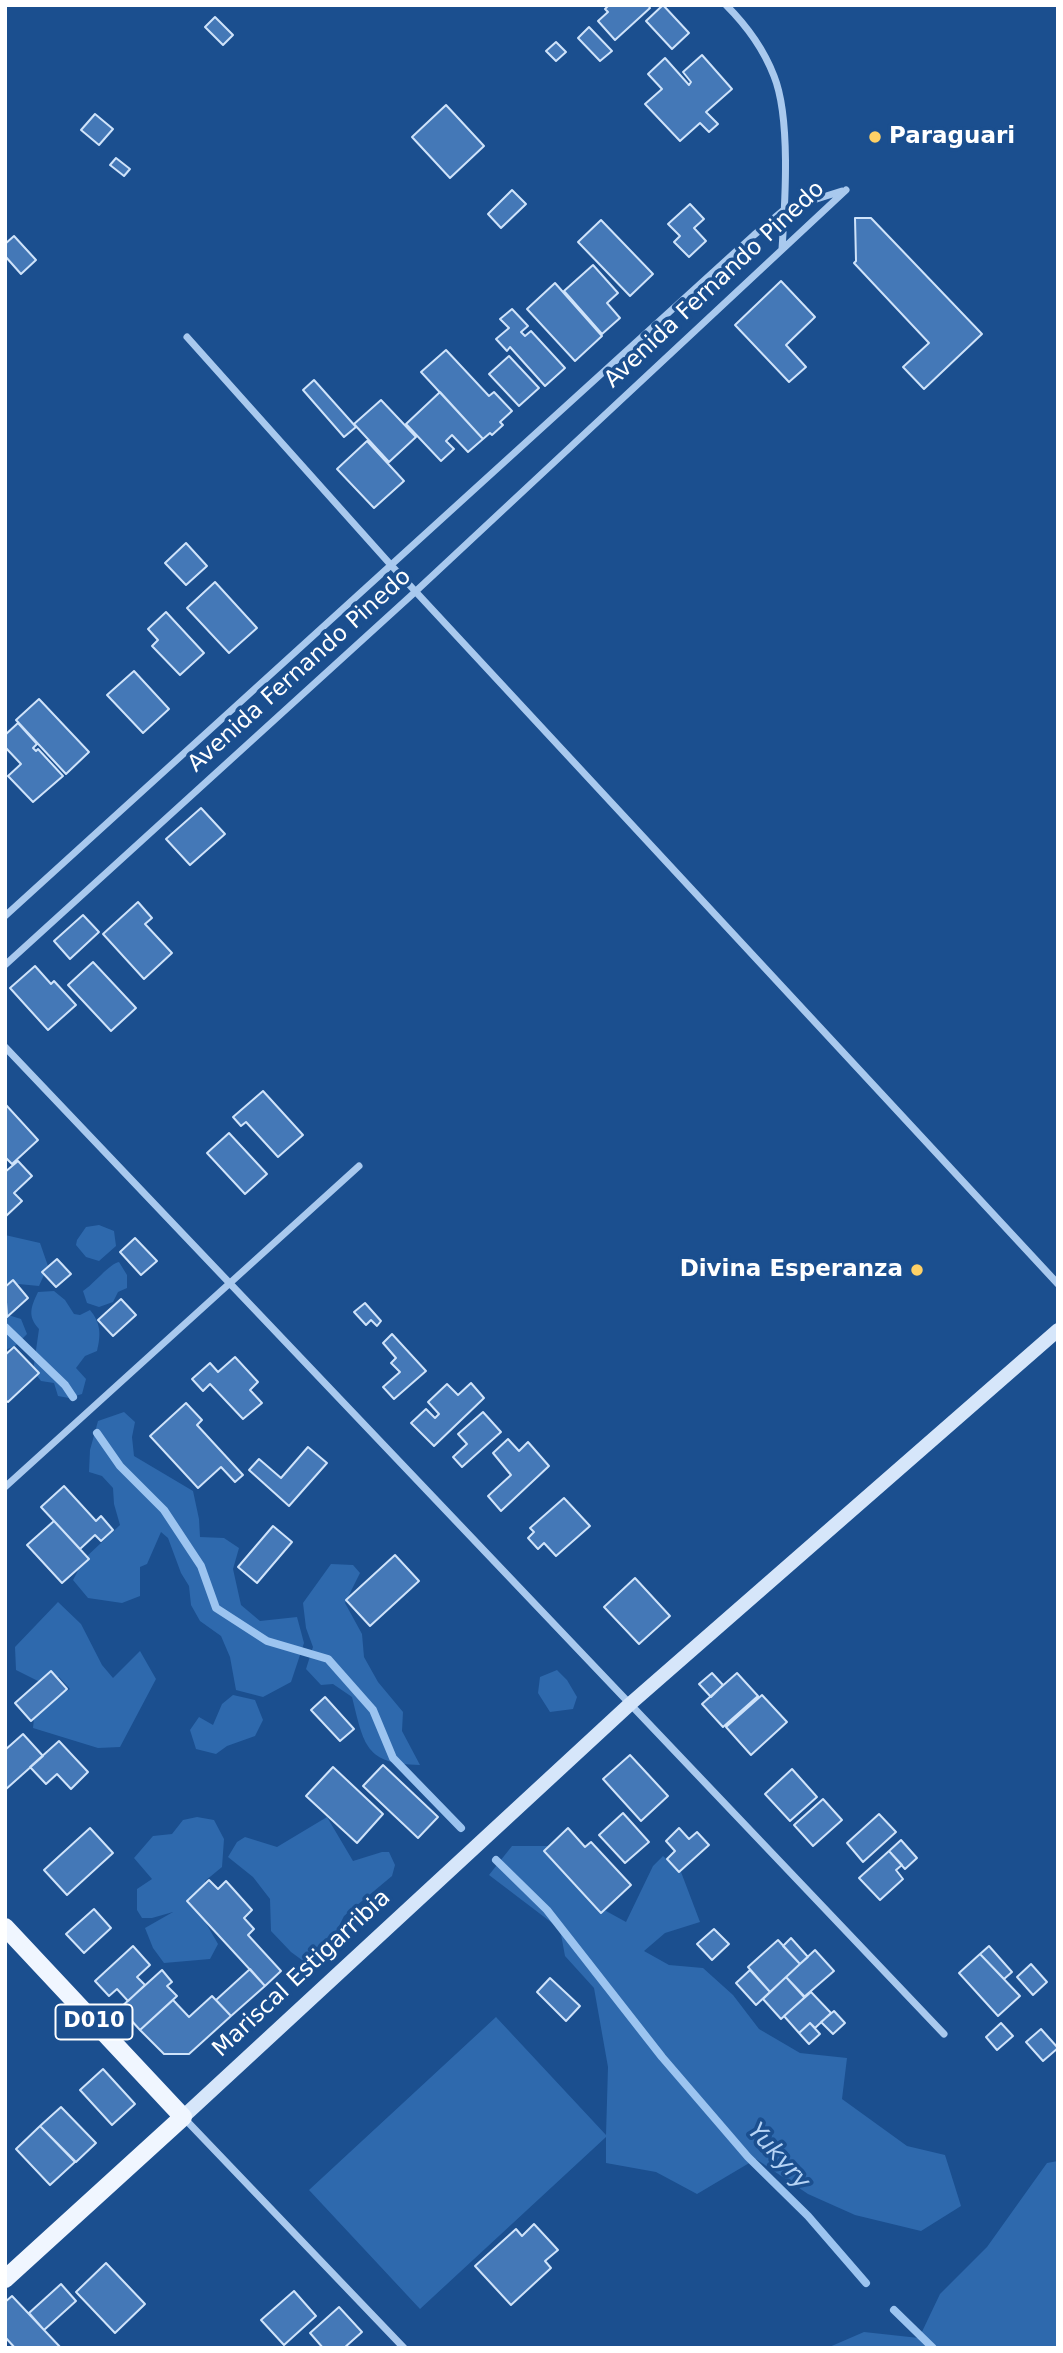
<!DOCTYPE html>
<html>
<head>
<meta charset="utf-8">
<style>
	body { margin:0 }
	#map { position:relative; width:1063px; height:2353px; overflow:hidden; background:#1b4f8f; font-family:"DejaVu Sans",sans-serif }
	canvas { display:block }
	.frame { position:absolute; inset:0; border:7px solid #fff; pointer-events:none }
</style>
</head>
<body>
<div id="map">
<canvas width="1063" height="2353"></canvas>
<div class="frame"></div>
</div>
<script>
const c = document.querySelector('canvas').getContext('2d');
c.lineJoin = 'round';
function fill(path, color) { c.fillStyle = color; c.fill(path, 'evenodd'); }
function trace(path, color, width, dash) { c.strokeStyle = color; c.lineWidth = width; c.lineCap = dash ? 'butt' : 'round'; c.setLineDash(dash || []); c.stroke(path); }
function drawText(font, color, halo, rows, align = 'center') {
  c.font = font + ' "DejaVu Sans",sans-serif'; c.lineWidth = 7; c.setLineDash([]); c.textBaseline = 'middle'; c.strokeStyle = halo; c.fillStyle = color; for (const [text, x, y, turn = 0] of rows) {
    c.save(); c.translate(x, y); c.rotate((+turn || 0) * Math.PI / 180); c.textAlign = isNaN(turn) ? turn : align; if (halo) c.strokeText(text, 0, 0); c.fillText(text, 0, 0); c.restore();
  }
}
fill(new Path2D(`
	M 99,1225 L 114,1231 L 116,1246 L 99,1261 L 86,1257 L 76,1245 L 77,1240 L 86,1227 Z
	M 5,1235 L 40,1243 L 48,1266 L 39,1286 L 8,1283 L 5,1284 Z
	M 119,1262 L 127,1275 L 127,1288 L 118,1292 L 113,1302 L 99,1307 L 87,1303 L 83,1291 C 94,1284 109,1264 119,1262 Z
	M 54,1291 L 65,1300 L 74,1314 L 80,1315 L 90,1310 C 101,1323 101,1335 97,1351 L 85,1356 L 76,1368 L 86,1379 L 82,1394 L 69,1398 L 58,1396 L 54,1383 L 41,1381 L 33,1371 L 39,1329 C 27,1316 31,1307 38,1292 Z
	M 5,1314 L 21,1319 L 27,1334 L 15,1346 L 5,1350 Z
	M 124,1412 L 135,1422 L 132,1437 L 134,1456 L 193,1491 L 199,1519 L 200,1537 L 224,1538 L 239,1548 L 233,1569 L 241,1605 L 260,1621 L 297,1617 L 304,1643 L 291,1682 L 263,1697 L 236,1690 L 230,1657 L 221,1636 L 200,1621 L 191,1605 L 189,1586 L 181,1573 L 168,1538 L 161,1532 L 147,1564 L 140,1567 L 140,1596 L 122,1603 L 88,1598 L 73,1580 L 84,1559 L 120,1525 L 114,1504 L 113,1488 L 102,1476 L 89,1472 L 90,1450 L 98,1421 Z
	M 331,1564 L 353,1565 L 360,1573 L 345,1603 L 362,1634 L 364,1657 L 378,1682 L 403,1712 L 402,1731 L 420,1765 C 365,1764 364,1745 352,1697 L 333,1684 L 321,1685 L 306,1669 L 313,1647 L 306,1628 L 303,1603 Z
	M 58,1602 L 81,1624 L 102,1665 L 113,1678 L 140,1651 L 156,1679 L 120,1747 L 98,1748 L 33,1728 L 35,1708 L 70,1689 L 59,1677 L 38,1681 L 16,1670 L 15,1647 Z
	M 557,1670 L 567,1680 L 577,1697 L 573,1709 L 550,1712 L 538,1693 L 540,1677 Z
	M 233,1695 L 255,1700 L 263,1720 L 255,1736 L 227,1746 L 216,1754 L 196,1749 L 190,1730 L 199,1717 L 213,1725 L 222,1704 Z
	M 197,1817 L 214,1820 L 224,1839 L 222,1867 L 205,1881 L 203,1918 L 218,1944 L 210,1959 L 164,1963 L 153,1948 L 145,1928 L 173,1912 L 152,1918 L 142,1918 L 137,1910 L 137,1889 L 152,1879 L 134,1858 L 153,1836 L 172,1834 L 183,1820 Z
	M 327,1817 L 353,1861 L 382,1852 L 389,1852 L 395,1865 L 392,1876 L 344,1916 L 334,1936 L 319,1945 L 306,1963 L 291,1952 L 271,1931 L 270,1899 L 253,1877 L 228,1857 L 237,1842 L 245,1837 L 277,1847 Z
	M 512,1846 L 548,1846 L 597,1906 L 626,1922 L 653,1866 L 663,1856 L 681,1872 L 700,1922 L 665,1933 L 644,1951 L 669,1965 L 703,1968 L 733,1995 L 759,2029 L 800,2053 L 847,2058 L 842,2099 L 907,2146 L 945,2155 L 961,2206 L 921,2231 L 855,2215 L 808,2194 L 756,2159 L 697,2194 L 656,2172 L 606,2163 L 606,2137 L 420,2309 L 309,2190 L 496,2017 L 606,2135 L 608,2067 L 594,1988 L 565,1956 L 560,1929 L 489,1875 Z
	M 1058,2161 L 1058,2348 L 827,2348 L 864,2332 L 919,2338 L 940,2294 L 987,2247 L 1047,2163 Z`), '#2e69ad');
trace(new Path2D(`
	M 5,1327 L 65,1385 L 73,1397
	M 97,1433 L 120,1466 L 164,1510 L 201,1566 L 216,1608 L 267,1641 L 328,1659 L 373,1710 L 393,1758 L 461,1828
	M 496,1860 L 547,1910 L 662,2057 L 748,2157 L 808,2216 L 866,2283
	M 894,2310 L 933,2348`), '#9cc4f0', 8);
const building = new Path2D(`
	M 609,5 L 648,5 L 650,8 L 615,40 L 598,21 L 608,12 L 605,9 Z
	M 663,5 L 689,33 L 672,49 L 646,21 Z
	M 215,17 L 233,35 L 223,45 L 205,27 Z
	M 589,27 L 612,51 L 600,61 L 578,38 Z
	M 556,42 L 566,52 L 556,61 L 546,51 Z
	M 702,55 L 732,89 L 706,112 L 718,124 L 709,132 L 700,123 L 680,141 L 645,104 L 662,89 L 648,74 L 665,58 L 689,85 L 691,82 L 683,72 Z
	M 446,105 L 484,146 L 450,178 L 412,137 Z
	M 95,114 L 113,129 L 99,145 L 81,130 Z
	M 116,158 L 130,169 L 124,176 L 110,165 Z
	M 512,190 L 526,204 L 501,228 L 488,214 Z
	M 690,204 L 704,219 L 694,228 L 706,241 L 689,257 L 674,242 L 680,236 L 668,224 Z
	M 855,218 L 871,218 L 982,334 L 924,389 L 903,367 L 929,343 L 854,263 L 856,261 Z
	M 601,220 L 653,274 L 630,296 L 578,242 Z
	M 14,236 L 36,260 L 21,274 L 5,256 L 5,244 Z
	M 593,265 L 618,293 L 607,303 L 620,318 L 602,334 L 564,291 Z
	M 781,281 L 815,317 L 786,345 L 806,367 L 789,382 L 735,325 Z
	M 555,283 L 602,336 L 575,361 L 527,309 Z
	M 512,309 L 528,326 L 521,332 L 525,336 L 531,331 L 565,368 L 545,386 L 510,347 L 507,351 L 496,339 L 509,328 L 500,319 Z
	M 446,350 L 489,396 L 494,392 L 512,411 L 500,422 L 503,425 L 492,435 L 490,433 L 483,439 L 421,372 Z
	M 509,356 L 539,388 L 519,406 L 489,374 Z
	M 314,380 L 356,427 L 344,437 L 303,390 Z
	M 440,392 L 483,439 L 468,452 L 452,435 L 446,441 L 454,449 L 441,461 L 406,424 Z
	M 381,400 L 416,437 L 389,462 L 354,424 Z
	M 367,441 L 404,481 L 374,508 L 337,469 Z
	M 186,543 L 207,566 L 186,585 L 165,563 Z
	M 215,582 L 257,628 L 229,653 L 187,608 Z
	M 166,612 L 204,653 L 180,675 L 152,646 L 158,640 L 148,629 Z
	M 134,671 L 169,709 L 143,733 L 107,695 Z
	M 39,699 L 89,752 L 66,774 L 16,720 Z
	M 18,723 L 37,744 L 33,748 L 36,751 L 38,749 L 63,776 L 33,802 L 8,776 L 21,764 L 5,747 L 5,735 Z
	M 201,808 L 225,834 L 190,865 L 166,839 Z
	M 138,902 L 152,918 L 145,924 L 172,953 L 144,979 L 103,934 Z
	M 83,915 L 99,932 L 70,959 L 54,941 Z
	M 93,962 L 136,1008 L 111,1031 L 68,985 Z
	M 35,966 L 51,984 L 54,981 L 76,1005 L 48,1030 L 10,988 Z
	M 263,1091 L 303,1135 L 278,1157 L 246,1122 L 241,1126 L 233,1117 Z
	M 6,1105 L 38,1140 L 12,1164 L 5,1157 Z
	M 229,1133 L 267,1174 L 245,1194 L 207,1153 Z
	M 18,1161 L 32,1176 L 14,1193 L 22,1201 L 5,1217 L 5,1172 Z
	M 135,1238 L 157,1261 L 141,1275 L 120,1252 Z
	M 57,1259 L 71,1274 L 56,1287 L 42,1272 Z
	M 13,1280 L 28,1298 L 7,1317 L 5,1287 Z
	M 121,1299 L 136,1315 L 113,1336 L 98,1320 Z
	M 365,1303 L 381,1321 L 377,1326 L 371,1320 L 366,1325 L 354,1312 Z
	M 392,1334 L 426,1371 L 394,1399 L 383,1387 L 400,1372 L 391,1363 L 396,1358 L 383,1343 Z
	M 14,1347 L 39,1373 L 8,1402 L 5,1400 L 5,1355 Z
	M 235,1357 L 258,1382 L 250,1390 L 262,1403 L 243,1419 L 210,1384 L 203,1391 L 192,1379 L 210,1363 L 218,1372 Z
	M 471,1383 L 484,1398 L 434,1446 L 411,1423 L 426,1409 L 435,1418 L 439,1414 L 428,1402 L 447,1384 L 458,1395 Z
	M 186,1403 L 202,1420 L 197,1425 L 243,1475 L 235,1482 L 221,1467 L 198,1488 L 150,1436 Z
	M 483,1412 L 501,1432 L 462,1467 L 453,1457 L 467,1444 L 458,1434 Z
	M 508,1439 L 519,1451 L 528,1442 L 549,1466 L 501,1511 L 488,1496 L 511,1475 L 493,1453 Z
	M 308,1447 L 327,1463 L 289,1506 L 249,1470 L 259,1459 L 281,1478 Z
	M 64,1486 L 96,1521 L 101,1516 L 113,1530 L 101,1541 L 95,1535 L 80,1549 L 41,1507 Z
	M 564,1498 L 590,1526 L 556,1556 L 544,1543 L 538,1549 L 528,1538 L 534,1532 L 530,1528 Z
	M 54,1521 L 89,1559 L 62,1583 L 27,1545 Z
	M 273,1526 L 292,1542 L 257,1583 L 238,1567 Z
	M 395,1555 L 419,1581 L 370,1626 L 346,1600 Z
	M 635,1578 L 670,1616 L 639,1644 L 604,1607 Z
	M 51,1671 L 67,1689 L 31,1721 L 15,1703 Z
	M 712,1673 L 723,1685 L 711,1697 L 699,1684 Z
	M 737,1673 L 758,1696 L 723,1727 L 702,1704 Z
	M 762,1695 L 787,1722 L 751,1755 L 726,1727 Z
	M 325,1697 L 354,1729 L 340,1741 L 311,1710 Z
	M 23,1734 L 43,1756 L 5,1790 L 5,1750 Z
	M 59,1741 L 88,1772 L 71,1789 L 57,1774 L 46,1784 L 30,1767 Z
	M 630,1755 L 668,1796 L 641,1821 L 603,1779 Z
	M 383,1765 L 438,1817 L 418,1838 L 363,1786 Z
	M 333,1767 L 383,1814 L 357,1843 L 306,1796 Z
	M 792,1769 L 817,1797 L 790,1821 L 765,1794 Z
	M 823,1799 L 842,1820 L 813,1846 L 794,1825 Z
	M 623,1813 L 649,1842 L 625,1863 L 599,1835 Z
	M 879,1814 L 896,1832 L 863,1862 L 847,1843 Z
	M 90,1828 L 113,1853 L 67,1895 L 44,1870 Z
	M 568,1828 L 585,1847 L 591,1842 L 631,1885 L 601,1913 L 544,1851 Z
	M 679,1828 L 689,1839 L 697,1832 L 709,1845 L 679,1872 L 667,1859 L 675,1851 L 666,1841 Z
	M 901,1840 L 917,1858 L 905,1869 L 889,1851 Z
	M 889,1851 L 902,1865 L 896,1870 L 903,1879 L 880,1900 L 859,1878 Z
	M 209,1880 L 218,1889 L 226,1881 L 252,1910 L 244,1918 L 254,1929 L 248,1935 L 281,1971 L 265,1986 L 187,1901 Z
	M 94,1909 L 111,1928 L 84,1953 L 66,1934 Z
	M 714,1929 L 729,1944 L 712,1960 L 697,1944 Z
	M 791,1938 L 808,1957 L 800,1964 L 783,1946 Z
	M 778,1940 L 800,1964 L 770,1992 L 748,1967 Z
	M 133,1946 L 150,1965 L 137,1977 L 145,1985 L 128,2001 L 117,1989 L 109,1996 L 95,1981 Z
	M 989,1946 L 1012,1972 L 1004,1979 L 980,1954 Z
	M 815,1950 L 834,1971 L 804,1997 L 786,1977 Z
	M 980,1954 L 1020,1996 L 998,2016 L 959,1973 Z
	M 1031,1964 L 1047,1982 L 1033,1995 L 1017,1977 Z
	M 250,1969 L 265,1986 L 231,2016 L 216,2000 Z
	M 162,1970 L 172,1982 L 167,1986 L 177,1996 L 140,2030 L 120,2008 Z
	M 750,1970 L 770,1992 L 756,2005 L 736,1983 Z
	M 786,1977 L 805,1997 L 781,2019 L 763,1999 Z
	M 550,1978 L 580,2006 L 566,2021 L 537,1992 Z
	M 811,1992 L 831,2013 L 815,2028 L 810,2023 L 799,2033 L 784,2016 Z
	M 212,1996 L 231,2016 L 189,2054 L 164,2054 L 140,2030 L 173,2000 L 189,2017 Z
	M 834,2011 L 845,2023 L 833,2034 L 821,2022 Z
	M 810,2023 L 820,2034 L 809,2044 L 799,2033 Z
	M 1001,2023 L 1013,2036 L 997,2050 L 986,2037 Z
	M 1041,2029 L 1058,2048 L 1043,2061 L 1026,2042 Z
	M 103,2069 L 135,2104 L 112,2125 L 80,2090 Z
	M 61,2107 L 96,2143 L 76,2162 L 40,2126 Z
	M 40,2126 L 75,2162 L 50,2185 L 16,2149 Z
	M 534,2224 L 558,2250 L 545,2261 L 551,2268 L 511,2305 L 475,2266 L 516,2229 L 522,2236 Z
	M 106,2263 L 145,2304 L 115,2333 L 76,2292 Z
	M 61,2284 L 76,2301 L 44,2330 L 29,2313 Z
	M 294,2291 L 316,2316 L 284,2345 L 261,2320 Z
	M 12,2296 L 61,2348 L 15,2348 L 5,2337 L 5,2302 Z
	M 339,2307 L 362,2332 L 344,2348 L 323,2348 L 310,2333 Z`);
fill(building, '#4478b7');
trace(building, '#cfe3fa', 2);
trace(new Path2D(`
	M 726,5 C 746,25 764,50 774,76 C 791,118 785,204 782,249
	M 187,337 L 390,564 L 1058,1284
	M 5,916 L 754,235 L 785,209 L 842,191
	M 5,965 L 415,592 L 846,190
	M 5,1047 L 944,2034
	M 5,1487 L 359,1166
	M 183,2117 L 404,2348`), '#a9c9ee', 7);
trace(new Path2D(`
	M 183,2117 L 630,1704 L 1058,1330`), '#d6e6fa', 14);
trace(new Path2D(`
	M 5,1927 L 183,2117 L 5,2279`), '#f0f6ff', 18);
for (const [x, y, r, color] of [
	[875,137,7,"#ffd166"],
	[917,1270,7,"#ffd166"]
]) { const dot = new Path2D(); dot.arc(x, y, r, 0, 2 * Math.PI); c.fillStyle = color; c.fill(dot); trace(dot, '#1b4f8f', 2.5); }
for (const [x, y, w] of [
	[94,2022,77]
]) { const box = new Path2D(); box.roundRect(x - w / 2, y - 17.5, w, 35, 5); c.fillStyle = '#1b4f8f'; c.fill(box); trace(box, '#fff', 2); }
drawText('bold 21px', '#fff', null, [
	["D010",94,2022]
]);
drawText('bold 23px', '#fff', '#1b4f8f', [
	["Paraguari",889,137],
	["Divina Esperanza",903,1270,"right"]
], 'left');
drawText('23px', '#fff', '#1b4f8f', [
	["Avenida Fernando Pinedo",715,285,-43],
	["Avenida Fernando Pinedo",300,671,-42],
	["Mariscal Estigarribia",302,1974,-43]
]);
drawText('italic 24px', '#b5d3f5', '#1b4f8f', [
	["Yukyry",778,2157,48]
]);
</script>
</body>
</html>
